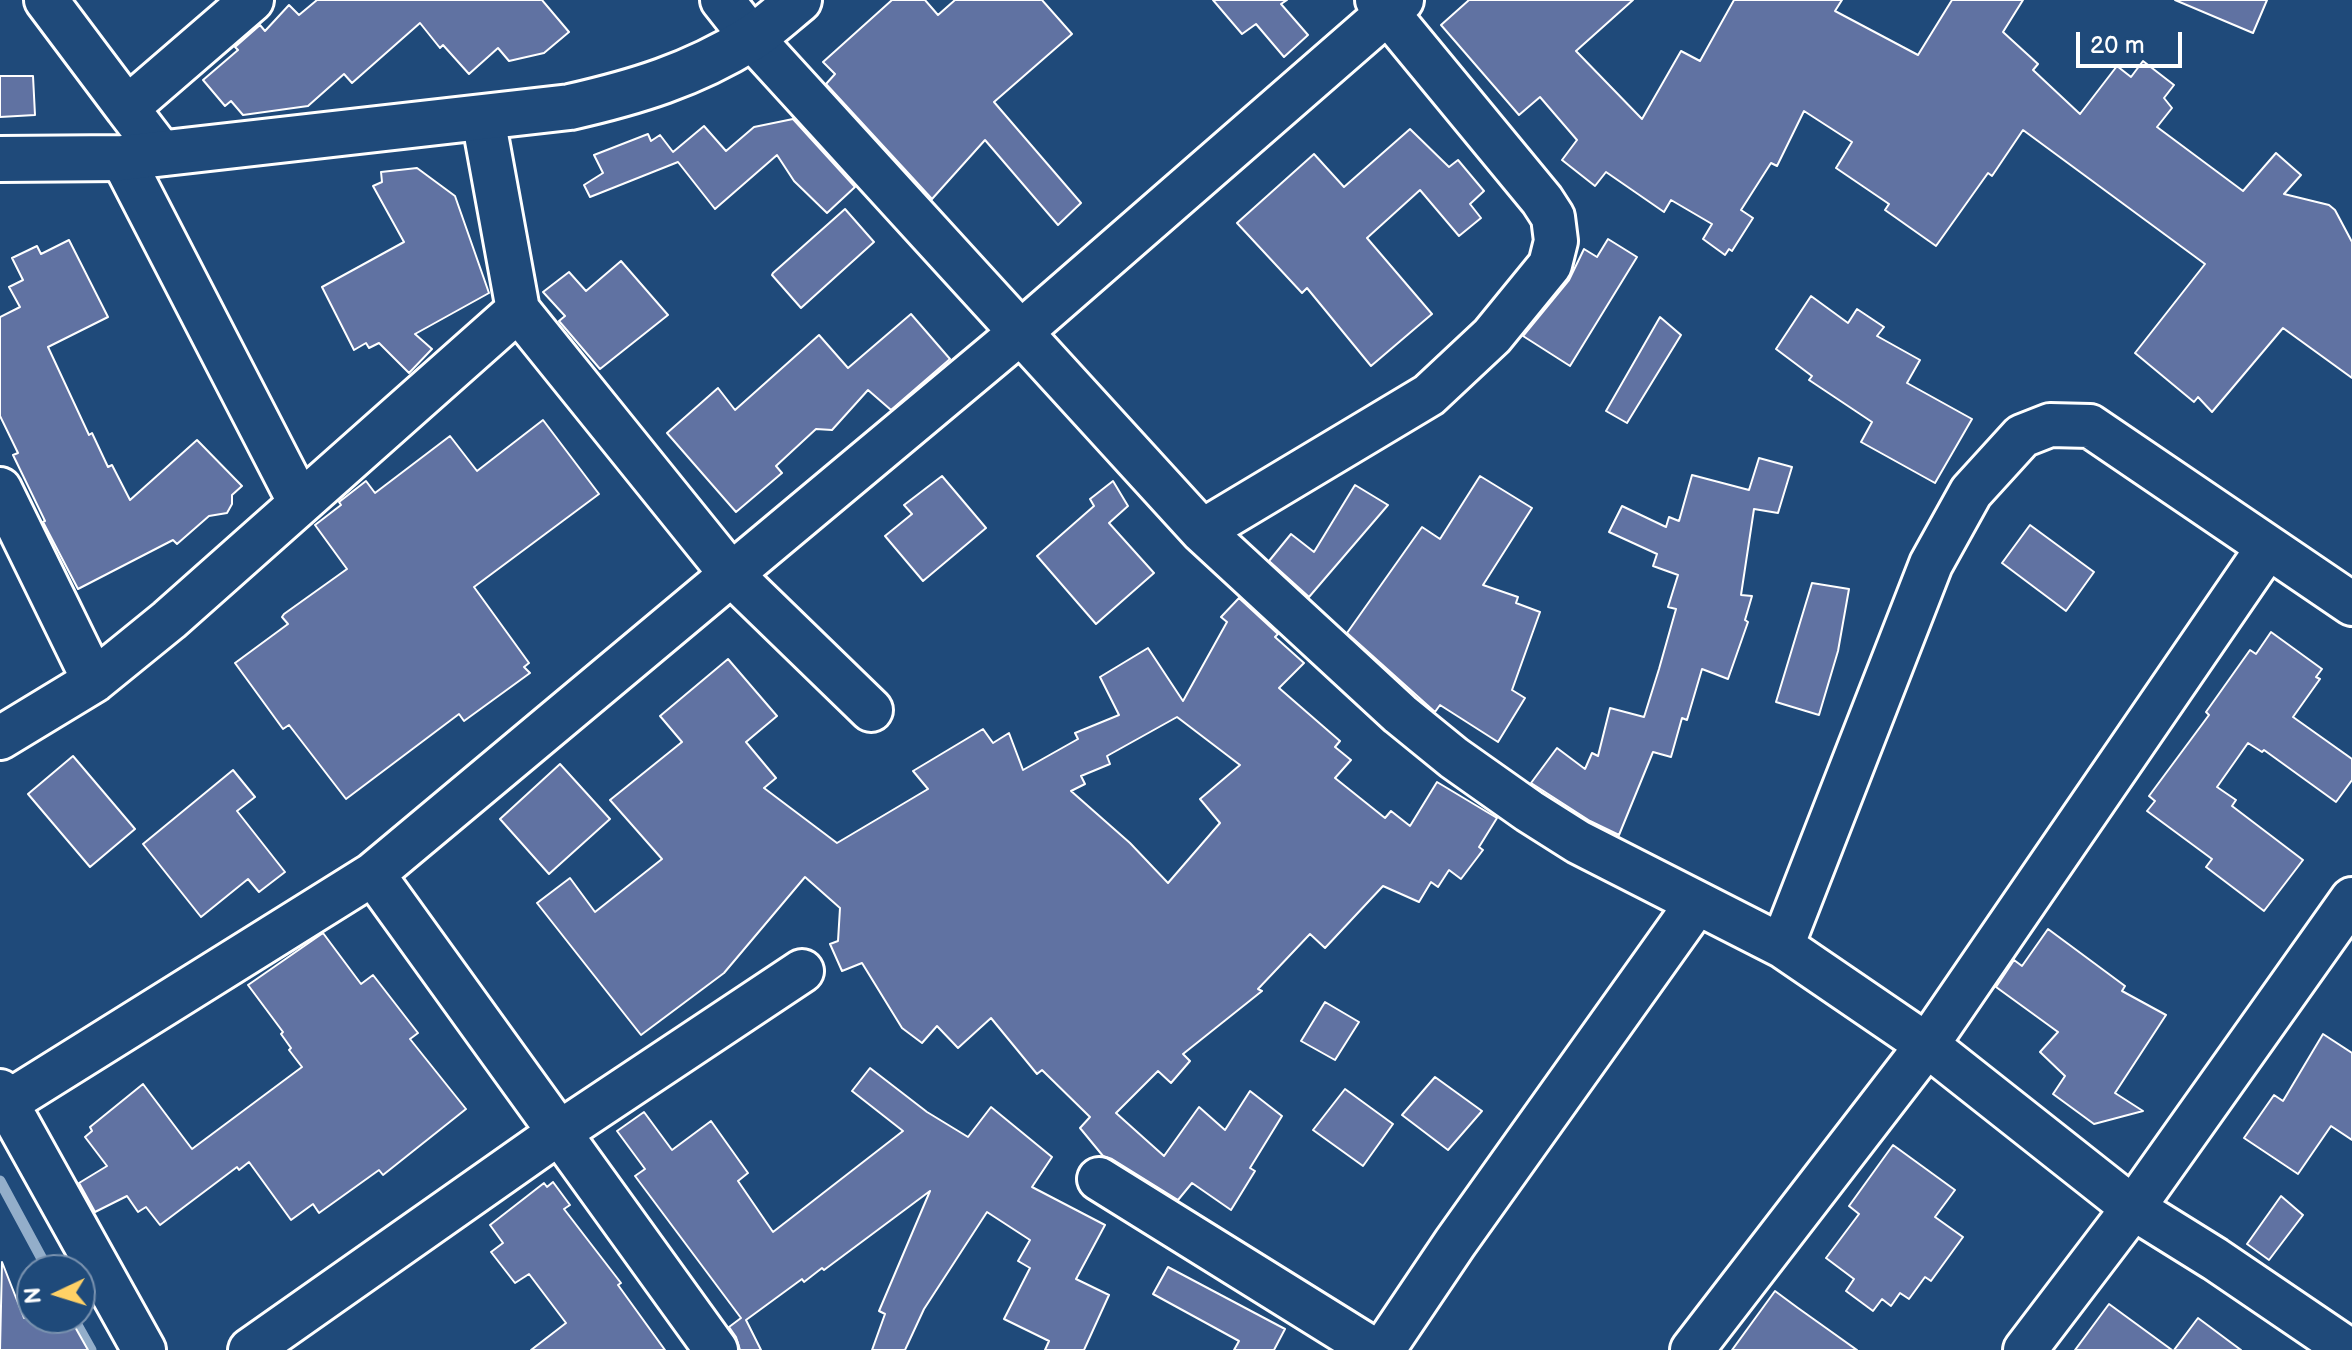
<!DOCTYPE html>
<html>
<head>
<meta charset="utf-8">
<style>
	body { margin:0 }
	#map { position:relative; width:2352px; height:1350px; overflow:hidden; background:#1f4a7a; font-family:"Balsamiq Sans",sans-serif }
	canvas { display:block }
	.north { position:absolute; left:16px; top:1254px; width:80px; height:80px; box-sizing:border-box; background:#1f4a7a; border:2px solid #7992af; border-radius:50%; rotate:266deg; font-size:22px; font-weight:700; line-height:32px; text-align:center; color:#fff }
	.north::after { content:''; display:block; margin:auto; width:28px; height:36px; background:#ffd166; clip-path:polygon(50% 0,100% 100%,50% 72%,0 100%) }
	.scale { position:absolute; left:2076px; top:32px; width:106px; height:36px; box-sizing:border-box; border:4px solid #fff; border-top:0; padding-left:10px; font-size:24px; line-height:28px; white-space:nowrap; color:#fff; -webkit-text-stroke:6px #1f4a7a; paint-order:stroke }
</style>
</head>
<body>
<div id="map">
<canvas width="2352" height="1350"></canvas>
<div class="north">N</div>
<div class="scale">20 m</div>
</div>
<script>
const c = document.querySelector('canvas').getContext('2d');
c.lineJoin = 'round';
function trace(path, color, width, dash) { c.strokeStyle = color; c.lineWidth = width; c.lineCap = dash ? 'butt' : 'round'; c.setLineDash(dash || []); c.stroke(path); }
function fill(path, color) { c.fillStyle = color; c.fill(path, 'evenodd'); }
trace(new Path2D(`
	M 0,1181 L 48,1270
	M 73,1318 L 91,1350`), '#93aeca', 11);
const building = new Path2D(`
	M 317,0 L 542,0 L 569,32 L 544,53 L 509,61 L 498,48 L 469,74 L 443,45 L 440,48 L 420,23 L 352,83 L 344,74 L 308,106 L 243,115 L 231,101 L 225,106 L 203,80 L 238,50 L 235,47 L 260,25 L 265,31 L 289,5 L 299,15 Z
	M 892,0 L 925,0 L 938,15 L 955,0 L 1042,0 L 1072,34 L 994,102 L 1081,203 L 1058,225 L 985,140 L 932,199 L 826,84 L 835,74 L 823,62 Z
	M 1213,0 L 1287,0 L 1281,4 L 1308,35 L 1284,57 L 1256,24 L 1242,34 Z
	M 1469,0 L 1633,0 L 1576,51 L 1642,119 L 1681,51 L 1700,61 L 1734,0 L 1842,0 L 1835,11 L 1918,55 L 1952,0 L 2023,0 L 2003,32 L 2038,64 L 2033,70 L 2080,114 L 2117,66 L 2131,77 L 2143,61 L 2174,85 L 2164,98 L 2172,108 L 2157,127 L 2243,191 L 2276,153 L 2301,175 L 2284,194 L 2329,205 L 2335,210 L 2352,242 L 2352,378 L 2283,328 L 2212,412 L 2198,397 L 2194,402 L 2135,353 L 2205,264 L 2023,130 L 1992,176 L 1988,173 L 1936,246 L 1885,210 L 1889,204 L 1836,168 L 1852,142 L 1804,111 L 1777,166 L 1771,163 L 1741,210 L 1753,218 L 1732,251 L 1729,249 L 1725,255 L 1703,239 L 1712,224 L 1671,200 L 1664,212 L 1606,172 L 1595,186 L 1562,160 L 1577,140 L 1540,97 L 1519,115 L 1441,25 Z
	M 2175,0 L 2267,0 L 2253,33 Z
	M 0,76 L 33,76 L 35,115 L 0,117 Z
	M 793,119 L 855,187 L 827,213 L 794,181 L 777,155 L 715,209 L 678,162 L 590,197 L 584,185 L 603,173 L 594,155 L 648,134 L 651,141 L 660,135 L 673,152 L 704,126 L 726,151 L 754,127 Z
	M 1410,129 L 1449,167 L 1458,160 L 1484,191 L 1470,204 L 1481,218 L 1459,236 L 1420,190 L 1367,238 L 1432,314 L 1371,366 L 1307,288 L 1302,293 L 1237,223 L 1314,154 L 1344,187 Z
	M 417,168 L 455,196 L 489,293 L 415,334 L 432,349 L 409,373 L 379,343 L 369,348 L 366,343 L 354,350 L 322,287 L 404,242 L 373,186 L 382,182 L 381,172 Z
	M 845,209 L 874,242 L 801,308 L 772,275 L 773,273 Z
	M 1608,239 L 1637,257 L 1570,366 L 1523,336 L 1569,280 L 1584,249 L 1597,257 Z
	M 69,240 L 108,317 L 48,347 L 89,435 L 92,433 L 108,467 L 112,465 L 130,500 L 197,440 L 242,486 L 232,495 L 232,504 L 227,513 L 209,516 L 177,544 L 173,540 L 78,589 L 43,522 L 45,521 L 13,455 L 18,453 L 0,416 L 0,317 L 20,307 L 9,287 L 23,280 L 12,258 L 37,246 L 41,254 Z
	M 621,261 L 668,315 L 600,369 L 559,321 L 565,316 L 543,292 L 569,272 L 586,291 Z
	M 1811,296 L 1848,323 L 1857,309 L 1884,327 L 1877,336 L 1920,360 L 1907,383 L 1972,419 L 1935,483 L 1861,442 L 1872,422 L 1809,380 L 1812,376 L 1776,349 Z
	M 911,314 L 950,359 L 891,410 L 868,390 L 832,430 L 816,429 L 776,466 L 782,473 L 736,512 L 667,433 L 718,388 L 735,410 L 819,335 L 848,368 Z
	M 1660,317 L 1681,335 L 1627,423 L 1606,411 Z
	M 543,420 L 599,494 L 474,587 L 529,663 L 524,667 L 530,673 L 464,721 L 459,714 L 346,799 L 289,725 L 283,729 L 235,663 L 288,624 L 282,617 L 284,614 L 347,569 L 315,525 L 341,505 L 339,502 L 366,481 L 375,493 L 450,436 L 477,471 Z
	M 1759,458 L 1792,467 L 1778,513 L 1754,509 L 1741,595 L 1752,596 L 1745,620 L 1748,622 L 1728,679 L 1702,669 L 1687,720 L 1682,718 L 1671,757 L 1653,752 L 1619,835 L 1590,821 L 1531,783 L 1557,748 L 1585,769 L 1592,753 L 1598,756 L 1610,708 L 1644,717 L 1659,669 L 1676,609 L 1668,607 L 1678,575 L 1653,566 L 1657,554 L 1609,532 L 1622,506 L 1666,527 L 1669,517 L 1679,521 L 1692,475 L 1749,490 Z
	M 942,476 L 986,528 L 923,581 L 885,536 L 912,514 L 904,505 Z
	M 1480,476 L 1532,508 L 1483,585 L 1518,597 L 1516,603 L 1540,612 L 1512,690 L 1525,698 L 1498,742 L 1440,705 L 1435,712 L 1347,633 L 1422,527 L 1440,539 Z
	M 1113,481 L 1128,506 L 1109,523 L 1154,573 L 1096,624 L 1037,556 L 1094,506 L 1090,499 Z
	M 1355,485 L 1388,505 L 1309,597 L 1269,561 L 1291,534 L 1314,552 Z
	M 2030,525 L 2094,572 L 2066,611 L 2002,563 Z
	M 1812,583 L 1849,589 L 1838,651 L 1819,715 L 1776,702 Z
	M 1239,598 L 1278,634 L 1275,637 L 1304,663 L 1279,688 L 1340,741 L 1335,747 L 1351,760 L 1335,778 L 1385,818 L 1391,811 L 1410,826 L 1437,782 L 1497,818 L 1479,847 L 1483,850 L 1461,879 L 1449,870 L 1438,887 L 1431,882 L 1419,902 L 1383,886 L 1325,948 L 1310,934 L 1258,989 L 1262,991 L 1183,1054 L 1190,1061 L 1171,1083 L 1158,1071 L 1116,1113 L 1164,1156 L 1199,1107 L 1225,1130 L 1250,1091 L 1282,1116 L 1250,1168 L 1255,1171 L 1231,1210 L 1192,1183 L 1178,1200 L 1112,1159 L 1103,1156 L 1080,1128 L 1090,1117 L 1042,1070 L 1037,1074 L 991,1018 L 958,1048 L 937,1026 L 922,1043 L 902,1028 L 862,963 L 842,971 L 830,944 L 838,941 L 840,908 L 805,877 L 724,973 L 641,1035 L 537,903 L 570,878 L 595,912 L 662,859 L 610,800 L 682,742 L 660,716 L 728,659 L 777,716 L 746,742 L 776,778 L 764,788 L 837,843 L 928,789 L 913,771 L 983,729 L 993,743 L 1009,733 L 1023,770 L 1078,739 L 1075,733 L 1119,715 L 1100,677 L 1148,648 L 1183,701 L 1227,622 L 1221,617 ZM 1177,717 L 1240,765 L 1200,799 L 1220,823 L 1168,883 L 1130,843 L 1071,791 L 1085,784 L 1081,776 L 1110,764 L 1107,756 Z
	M 2271,632 L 2322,669 L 2316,677 L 2320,679 L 2293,717 L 2352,759 L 2352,780 L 2336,802 L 2264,750 L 2262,752 L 2248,743 L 2217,787 L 2236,800 L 2232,806 L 2303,860 L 2264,911 L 2206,867 L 2212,859 L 2147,811 L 2155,801 L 2149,796 L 2209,715 L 2206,712 L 2250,650 L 2256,654 Z
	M 73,756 L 135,829 L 90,867 L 28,794 Z
	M 560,764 L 610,819 L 549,874 L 500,819 Z
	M 233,770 L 255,797 L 237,811 L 285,872 L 259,892 L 248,879 L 201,917 L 143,844 Z
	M 2048,929 L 2125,986 L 2122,991 L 2166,1015 L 2115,1093 L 2143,1111 L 2094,1124 L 2053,1094 L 2065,1076 L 2040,1052 L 2058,1032 L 1996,987 L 2014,960 L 2022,966 Z
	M 323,933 L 361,984 L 373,975 L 418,1033 L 410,1039 L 466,1109 L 383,1175 L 379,1170 L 319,1213 L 313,1204 L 291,1220 L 249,1162 L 239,1170 L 237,1167 L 160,1225 L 146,1207 L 138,1212 L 127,1196 L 95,1212 L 79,1183 L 107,1166 L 85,1137 L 92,1131 L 90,1127 L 143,1084 L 192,1149 L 302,1067 L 289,1050 L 291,1048 L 281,1034 L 283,1032 L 248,985 Z
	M 1325,1002 L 1359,1022 L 1335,1060 L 1301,1041 Z
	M 2323,1034 L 2352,1053 L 2352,1140 L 2331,1126 L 2298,1174 L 2244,1138 L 2274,1095 L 2283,1101 Z
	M 870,1068 L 927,1112 L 968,1137 L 991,1107 L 1052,1157 L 1032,1187 L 1105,1225 L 1076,1279 L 1109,1295 L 1084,1350 L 1045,1350 L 1049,1341 L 1004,1319 L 1030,1268 L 1018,1261 L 1030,1240 L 987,1212 L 924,1309 L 905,1350 L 872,1350 L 885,1314 L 879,1311 L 930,1191 L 824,1270 L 822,1268 L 804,1282 L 802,1279 L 746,1320 L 761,1350 L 740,1350 L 736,1337 L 729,1327 L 741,1318 L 635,1176 L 645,1169 L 617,1131 L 644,1112 L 672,1150 L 711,1121 L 748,1173 L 738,1181 L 773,1232 L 903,1131 L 852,1091 Z
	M 1435,1077 L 1482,1111 L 1448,1150 L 1402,1115 Z
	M 1345,1089 L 1393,1124 L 1363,1166 L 1313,1130 Z
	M 1893,1145 L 1955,1190 L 1935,1217 L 1963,1237 L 1931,1281 L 1925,1277 L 1909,1299 L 1900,1293 L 1891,1306 L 1882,1299 L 1873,1311 L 1846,1291 L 1854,1279 L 1826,1258 L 1859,1214 L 1849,1206 Z
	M 553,1182 L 570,1205 L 564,1209 L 621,1283 L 618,1285 L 665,1350 L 531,1350 L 566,1323 L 529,1274 L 515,1283 L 491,1252 L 503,1243 L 490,1225 L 544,1183 L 547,1187 Z
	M 2281,1196 L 2303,1215 L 2269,1260 L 2247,1244 Z
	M 2,1262 L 24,1318 L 70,1318 L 88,1350 L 0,1350 Z
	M 1168,1267 L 1285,1329 L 1274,1350 L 1234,1350 L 1239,1341 L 1153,1294 Z
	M 1775,1291 L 1798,1308 L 1857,1350 L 1732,1350 Z
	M 2109,1304 L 2172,1350 L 2075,1350 Z
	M 2198,1318 L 2241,1350 L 2174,1350 Z`);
fill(building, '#6072a2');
trace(building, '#fff', 2);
const minor = new Path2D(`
	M 46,0 L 127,108
	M 722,0 L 752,38 L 1202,531 L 1400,714 L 1454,758 L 1529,811 L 1578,842 L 1782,946 L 1927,1045 L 2133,1208 L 2215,1259 L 2349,1350
	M 483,118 L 518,310 L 731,574 L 871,710
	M 162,154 L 127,108 L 252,0
	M 122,158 L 300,503
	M 0,489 L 94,681
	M 1202,531 L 1429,395 L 1492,336 L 1550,265 L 1556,241 L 1553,217 L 1542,200 L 1377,0
	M 0,738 L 94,681 L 169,620 L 518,310
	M 373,874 L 716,1350
	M 1782,946 L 1931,564 L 1971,492 L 2022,436 L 2050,425 L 2090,426 L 2352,604
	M 0,1091 L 144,1350
	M 0,1107 L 373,874 L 1021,332 L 1402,0
	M 1099,1179 L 1374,1350
	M 250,1350 L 560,1132 L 802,971
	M 1383,1350 L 1455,1243 L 1697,903
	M 1692,1350 L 1927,1045 L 2268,547
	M 2025,1350 L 2133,1208 L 2352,899`);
const major = new Path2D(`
	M 0,159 L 122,158 L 570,107 C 636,92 692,75 750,39 C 767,28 783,13 799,0`);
trace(minor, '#fff', 48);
trace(major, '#fff', 50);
trace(minor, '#1f4a7a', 42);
trace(major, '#1f4a7a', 44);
</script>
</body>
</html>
